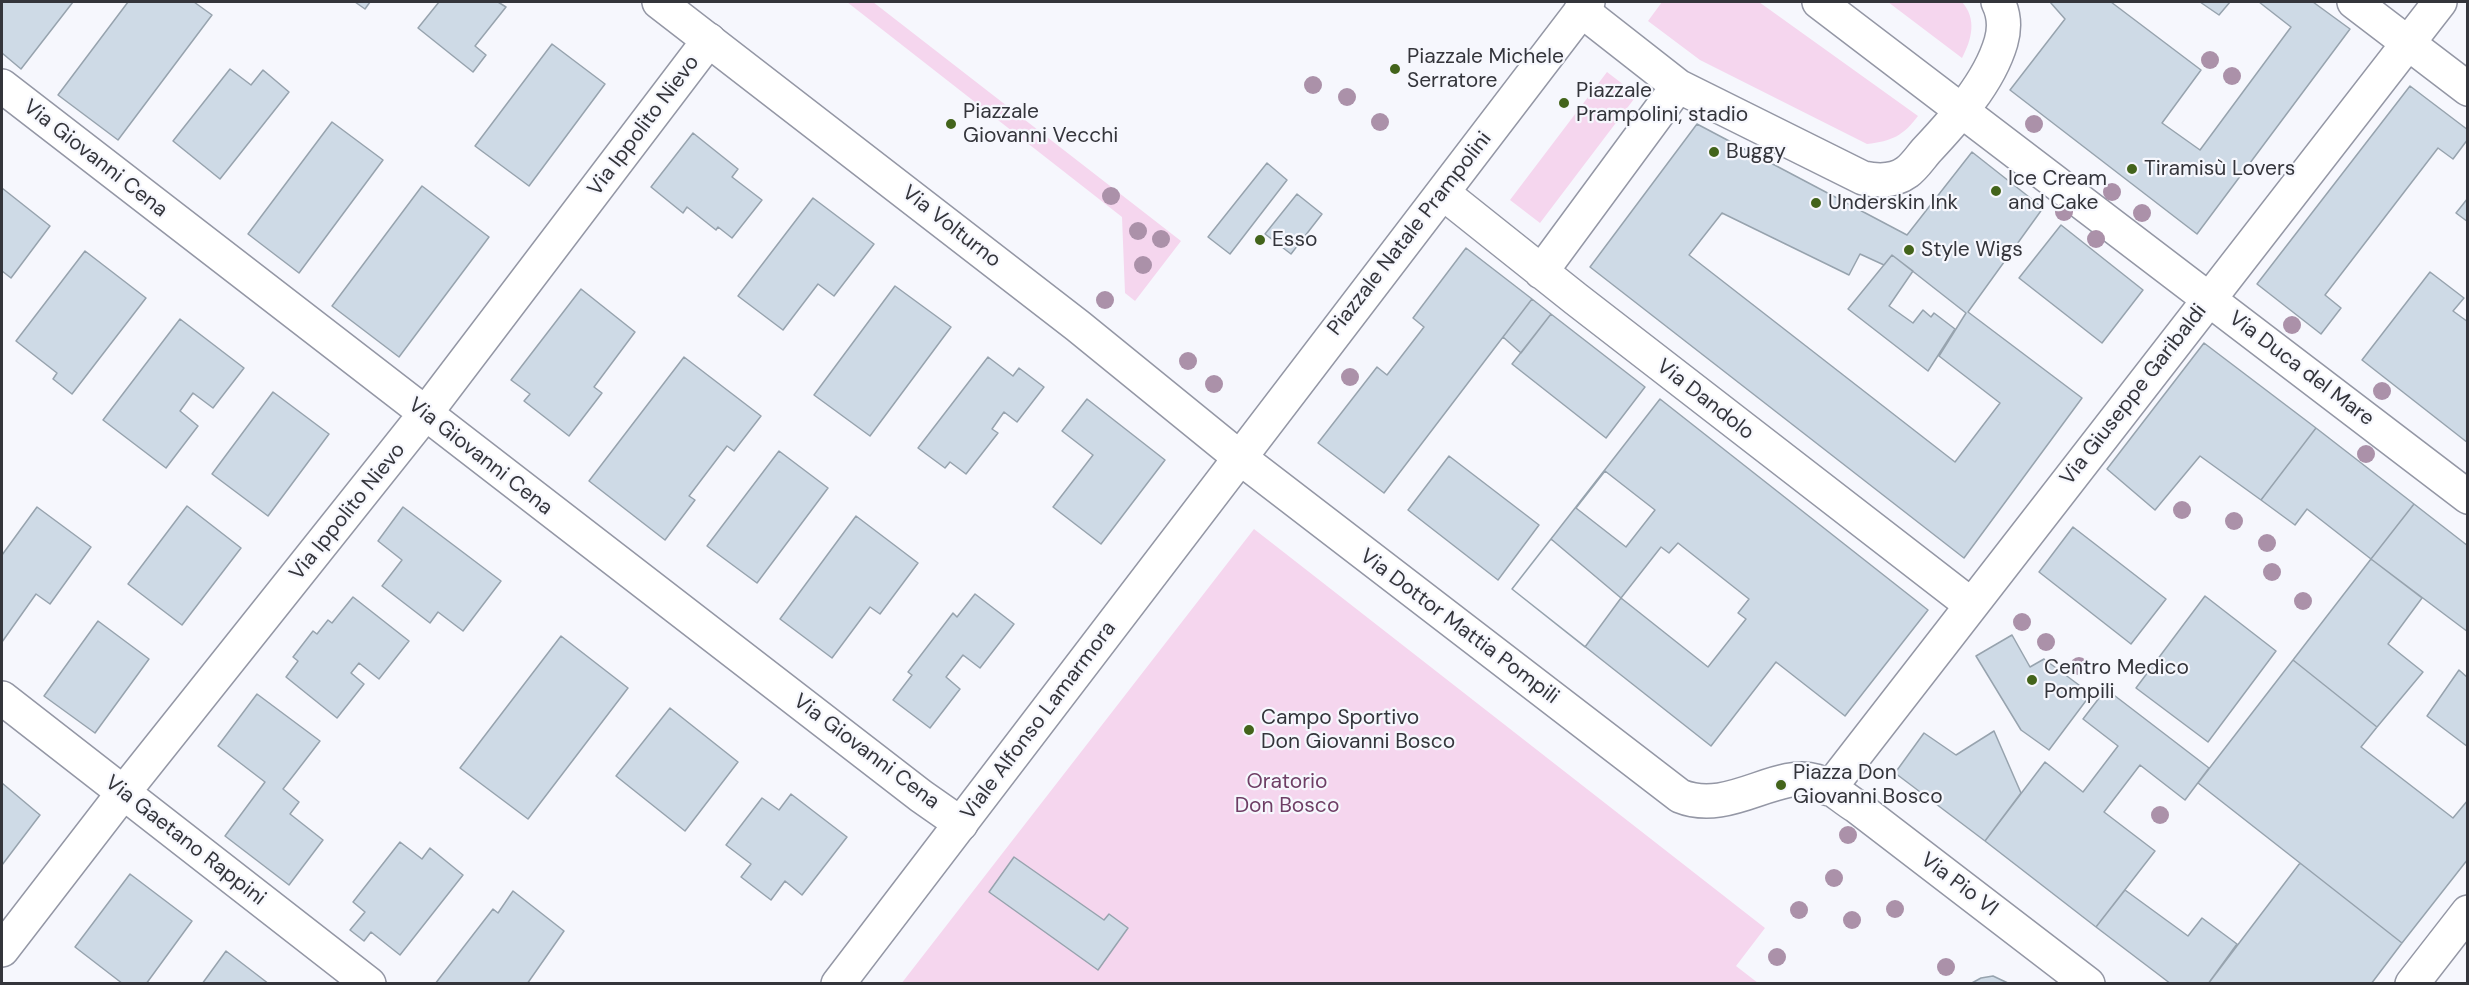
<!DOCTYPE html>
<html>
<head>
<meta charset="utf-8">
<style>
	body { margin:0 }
	#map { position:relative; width:2469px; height:985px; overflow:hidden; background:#f6f7fd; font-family:"DM Sans",sans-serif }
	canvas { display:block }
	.frame { position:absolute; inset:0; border:3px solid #34353b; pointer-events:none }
</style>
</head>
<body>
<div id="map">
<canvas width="2469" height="985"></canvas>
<div class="frame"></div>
</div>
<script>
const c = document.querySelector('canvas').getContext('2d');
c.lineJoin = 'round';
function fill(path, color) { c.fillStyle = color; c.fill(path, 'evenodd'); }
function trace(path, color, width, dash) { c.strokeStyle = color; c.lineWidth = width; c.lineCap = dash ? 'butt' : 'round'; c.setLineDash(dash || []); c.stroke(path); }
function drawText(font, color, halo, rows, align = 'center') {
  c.font = font + ' "DM Sans",sans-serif'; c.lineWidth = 4.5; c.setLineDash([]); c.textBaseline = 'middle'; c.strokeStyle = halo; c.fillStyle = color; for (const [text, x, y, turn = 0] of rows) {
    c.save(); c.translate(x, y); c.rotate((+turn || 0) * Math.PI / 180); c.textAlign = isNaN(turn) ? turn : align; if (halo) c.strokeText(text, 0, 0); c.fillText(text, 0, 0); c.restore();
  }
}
fill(new Path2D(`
	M 847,2 L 873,2 L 1181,241 L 1135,301 L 1125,293 L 1122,217 Z
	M 1662,2 L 1759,2 L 1918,116 C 1903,136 1892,141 1867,144 L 1700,60 L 1648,21 Z
	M 1888,2 L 1962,2 C 1977,19 1972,39 1962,58 Z
	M 1607,72 L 1637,95 L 1540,223 L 1510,200 Z
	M 1254,529 L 1765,928 L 1736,966 L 1758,983 L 901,984 Z`), '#f5d6ee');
const building = new Path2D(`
	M 2,2 L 73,2 L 21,69 L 2,53 Z
	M 128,2 L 194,2 L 212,15 L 118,140 L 58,95 Z
	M 355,2 L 370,2 L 365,9 Z
	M 439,2 L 498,2 L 506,7 L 475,46 L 486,55 L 473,72 L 418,28 Z
	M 2050,2 L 2111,2 L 2201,70 L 2162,123 L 2200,150 L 2291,27 L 2259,2 L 2313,2 L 2350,29 L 2197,234 L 2010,90 L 2065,19 Z
	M 2200,2 L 2230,2 L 2219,15 Z
	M 552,44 L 605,84 L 529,186 L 475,146 Z
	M 230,69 L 251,85 L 263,70 L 289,92 L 220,179 L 173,141 Z
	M 2410,86 L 2468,130 L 2468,139 L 2453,159 L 2438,148 L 2325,295 L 2341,308 L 2321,334 L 2257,284 Z
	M 332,122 L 383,160 L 299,273 L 248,234 Z
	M 1697,124 L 1907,235 L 1972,152 L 2043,208 L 1968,312 L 2082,398 L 1964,558 L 1590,267 ZM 1722,213 L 1849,275 L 1860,254 L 1884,265 L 1892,255 L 1966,313 L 1939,356 L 2000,403 L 1955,462 L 1689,255 Z
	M 693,133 L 738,169 L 732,177 L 762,200 L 732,238 L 718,227 L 716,230 L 687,207 L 683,213 L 651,187 Z
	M 1267,163 L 1287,180 L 1230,254 L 1208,237 Z
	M 422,186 L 489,237 L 399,357 L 332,306 Z
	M 2,188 L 50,226 L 11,278 L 2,271 Z
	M 1297,194 L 1322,214 L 1291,254 L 1265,234 Z
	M 813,198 L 874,244 L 834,296 L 818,284 L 783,330 L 738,296 Z
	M 2468,198 L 2468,222 L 2456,213 Z
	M 2061,225 L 2143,290 L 2102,343 L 2019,278 Z
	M 1466,248 L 1532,299 L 1384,493 L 1318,443 L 1377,367 L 1387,375 L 1424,327 L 1413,318 Z
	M 85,251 L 146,298 L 72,394 L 53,379 L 57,373 L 16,341 Z
	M 1892,255 L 1913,271 L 1889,306 L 1913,323 L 1923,310 L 1931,317 L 1934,313 L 1955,329 L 1928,371 L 1848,309 Z
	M 2430,272 L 2464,298 L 2453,311 L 2468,322 L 2468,443 L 2362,360 Z
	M 895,286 L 951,327 L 870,436 L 814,395 Z
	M 581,289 L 635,332 L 594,387 L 602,393 L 569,436 L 524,401 L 530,394 L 511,380 Z
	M 1532,299 L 1551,314 L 1521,353 L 1503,337 Z
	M 1551,314 L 1645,387 L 1606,438 L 1512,364 Z
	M 180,319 L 244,368 L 213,408 L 193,393 L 180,411 L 198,426 L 166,468 L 103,420 Z
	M 2204,343 L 2316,428 L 2261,500 L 2200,456 L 2155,510 L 2107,469 Z
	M 684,357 L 761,416 L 734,451 L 727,446 L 689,496 L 695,500 L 665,540 L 589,481 Z
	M 988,357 L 1013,376 L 1019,368 L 1044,387 L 1017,422 L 1004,412 L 992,429 L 998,433 L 966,474 L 950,462 L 945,468 L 918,448 Z
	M 273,392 L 329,434 L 268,516 L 212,474 Z
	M 1087,399 L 1165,460 L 1101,544 L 1053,507 L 1093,455 L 1062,431 Z
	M 1660,399 L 1928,610 L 1845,716 L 1776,662 L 1711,746 L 1512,589 Z
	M 2316,428 L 2414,504 L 2371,559 L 2307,509 L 2295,525 L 2261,500 Z
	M 779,451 L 828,488 L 757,583 L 707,546 Z
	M 1449,456 L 1539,525 L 1498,580 L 1408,510 Z
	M 1605,471 L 1655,510 L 1626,547 L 1576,508 Z
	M 2414,504 L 2468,546 L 2468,632 L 2371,559 Z
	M 187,506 L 241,548 L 182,625 L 128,584 Z
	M 37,507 L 91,547 L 50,604 L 36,594 L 2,642 L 2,555 Z
	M 403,507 L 501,581 L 463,631 L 438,612 L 430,623 L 382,586 L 402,560 L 378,541 Z
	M 856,516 L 918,563 L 880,614 L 870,607 L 832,658 L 780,619 Z
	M 2073,527 L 2166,599 L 2131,644 L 2039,572 Z
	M 1551,539 L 1621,598 L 1585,647 L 1512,589 Z
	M 1678,543 L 1749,599 L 1738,613 L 1746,619 L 1708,667 L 1621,598 L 1661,547 L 1669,553 Z
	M 2371,559 L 2422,598 L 2388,644 L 2423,672 L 2377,727 L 2293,660 Z
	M 975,594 L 1014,624 L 980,668 L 963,655 L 946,677 L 960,689 L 930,728 L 893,700 L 912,675 L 908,672 L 953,613 L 957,617 Z
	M 2205,596 L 2276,651 L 2208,742 L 2136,688 Z
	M 353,597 L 409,641 L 379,679 L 359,663 L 351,673 L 364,684 L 337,718 L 286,677 L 298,661 L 293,657 L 313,631 L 317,634 L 328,620 L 332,623 Z
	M 98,621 L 149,659 L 95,733 L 44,696 Z
	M 2012,635 L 2030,667 L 2044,659 L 2091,694 L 2049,750 L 2021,730 L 1976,656 Z
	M 561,636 L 628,688 L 528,819 L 460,768 Z
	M 2293,660 L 2377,727 L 2361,747 L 2453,818 L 2468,800 L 2468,859 L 2402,943 L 2198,783 Z
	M 2459,670 L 2468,678 L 2468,747 L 2427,716 Z
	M 2106,689 L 2209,768 L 2185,800 L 2140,765 L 2104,812 L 2155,851 L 2096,927 L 1985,841 L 2045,762 L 2083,792 L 2118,746 L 2083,719 Z
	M 257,694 L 320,741 L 283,789 L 299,802 L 290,814 L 323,840 L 289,885 L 225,836 L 265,782 L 218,746 Z
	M 670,708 L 738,762 L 685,831 L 616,776 Z
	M 1994,731 L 2021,793 L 1985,841 L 1895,773 L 1924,733 L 1956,755 Z
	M 2,783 L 40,815 L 2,865 Z
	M 791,794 L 847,837 L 802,895 L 785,881 L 771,900 L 741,877 L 751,864 L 726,845 L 762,798 L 779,810 Z
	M 400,842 L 422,859 L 430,848 L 463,875 L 400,955 L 371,932 L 364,941 L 350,930 L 365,912 L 353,902 Z
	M 1014,857 L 1104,920 L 1109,914 L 1128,928 L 1098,970 L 989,892 Z
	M 2300,863 L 2402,943 L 2371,984 L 2208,984 Z
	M 130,874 L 192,921 L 146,984 L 123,984 L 75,947 Z
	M 2125,890 L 2188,936 L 2202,918 L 2237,944 L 2208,984 L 2171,984 L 2096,927 Z
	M 513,891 L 564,931 L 527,984 L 435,984 L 493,909 L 498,913 Z
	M 226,951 L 269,984 L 202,984 Z
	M 1993,976 L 2010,984 L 1970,984 L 1981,978 Z`);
fill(building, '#cedae6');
trace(building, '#97a3ae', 1.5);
const street = new Path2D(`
	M 1819,2 L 2468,497
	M 2354,2 L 2468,89
	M 1581,10 L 1678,86 L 1863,178 C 1878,181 1895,181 1907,172 C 1914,167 1920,158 1926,151 C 1955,120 1989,83 2001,42 C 2005,28 2004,14 1998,2
	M 2,86 L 921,796 L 961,824
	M 1443,193 L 1576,299 L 1970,604
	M 1541,272 L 1678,86
	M 1239,457 L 1680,796 C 1729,816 1776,769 1816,781 C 1830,785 1844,799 1856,806 L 2088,984
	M 2,698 L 369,984
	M 1829,789 L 2440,2
	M 2,950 L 123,793 L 425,414 L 709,40
	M 2412,984 L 2468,912`);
const secondary = new Path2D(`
	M 659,2 L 1078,326 L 1239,457
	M 838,984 L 1588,2`);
trace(street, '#9497a5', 36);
trace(secondary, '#9497a5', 36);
trace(street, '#fff', 33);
trace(secondary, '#fff', 33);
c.fillStyle = '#ab91a9';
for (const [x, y] of [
	[2210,60],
	[2232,76],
	[1313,85],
	[1347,97],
	[1380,122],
	[2034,124],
	[2112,192],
	[1111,196],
	[2064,212],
	[2142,213],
	[1138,231],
	[1161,239],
	[2096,239],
	[1143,265],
	[1105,300],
	[2292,325],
	[1188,361],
	[1350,377],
	[1214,384],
	[2382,391],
	[2366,454],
	[2182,510],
	[2234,521],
	[2267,543],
	[2272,572],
	[2303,601],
	[2022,622],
	[2046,642],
	[2079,666],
	[2160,815],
	[1848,835],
	[1834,878],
	[1895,909],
	[1799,910],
	[1852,920],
	[1777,957],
	[1946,967]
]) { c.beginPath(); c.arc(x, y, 9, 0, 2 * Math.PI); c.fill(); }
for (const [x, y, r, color] of [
	[1395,69,6,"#43641b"],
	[1564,103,6,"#43641b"],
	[951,124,6,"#43641b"],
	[1714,152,6,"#43641b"],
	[2132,169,6,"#43641b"],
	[1996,191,6,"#43641b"],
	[1816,203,6,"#43641b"],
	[1260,240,6,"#43641b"],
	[1909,250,6,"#43641b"],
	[2032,680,6,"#43641b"],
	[1249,730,6,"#43641b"],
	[1781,785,6,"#43641b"]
]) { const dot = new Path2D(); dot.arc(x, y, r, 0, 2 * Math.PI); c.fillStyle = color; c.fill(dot); trace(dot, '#f6f7fd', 2); }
drawText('21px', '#34353b', '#f6f7fd', [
	["Piazzale Michele",1407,57],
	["Serratore",1407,81],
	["Piazzale",1576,91],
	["Prampolini, stadio",1576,115],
	["Piazzale",963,112],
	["Giovanni Vecchi",963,136],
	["Buggy",1726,152],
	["Tiramisù Lovers",2144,169],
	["Ice Cream",2008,179],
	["and Cake",2008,203],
	["Underskin Ink",1828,203],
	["Esso",1272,240],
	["Style Wigs",1921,250],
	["Centro Medico",2044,668],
	["Pompili",2044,692],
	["Campo Sportivo",1261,718],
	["Don Giovanni Bosco",1261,742],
	["Piazza Don",1793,773],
	["Giovanni Bosco",1793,797]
], 'left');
drawText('21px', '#34353b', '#f6f7fd', [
	["Via Ippolito Nievo",644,126,-53],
	["Via Giovanni Cena",95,159,38],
	["Via Volturno",951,227,38],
	["Piazzale Natale Prampolini",1410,234,-52],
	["Via Duca del Mare",2301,369,37],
	["Via Giuseppe Garibaldi",2134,395,-52],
	["Via Dandolo",1705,400,38],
	["Via Giovanni Cena",480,457,38],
	["Via Ippolito Nievo",348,512,-51],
	["Via Dottor Mattia Pompili",1459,627,37],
	["Viale Alfonso Lamarmora",1039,721,-53],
	["Via Giovanni Cena",866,752,37],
	["Via Gaetano Rappini",185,841,38],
	["Via Pio VI",1959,885,37]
]);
drawText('21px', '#6e3e65', '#f6f7fd', [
	["Oratorio",1287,782],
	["Don Bosco",1287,806]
]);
</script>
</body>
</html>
